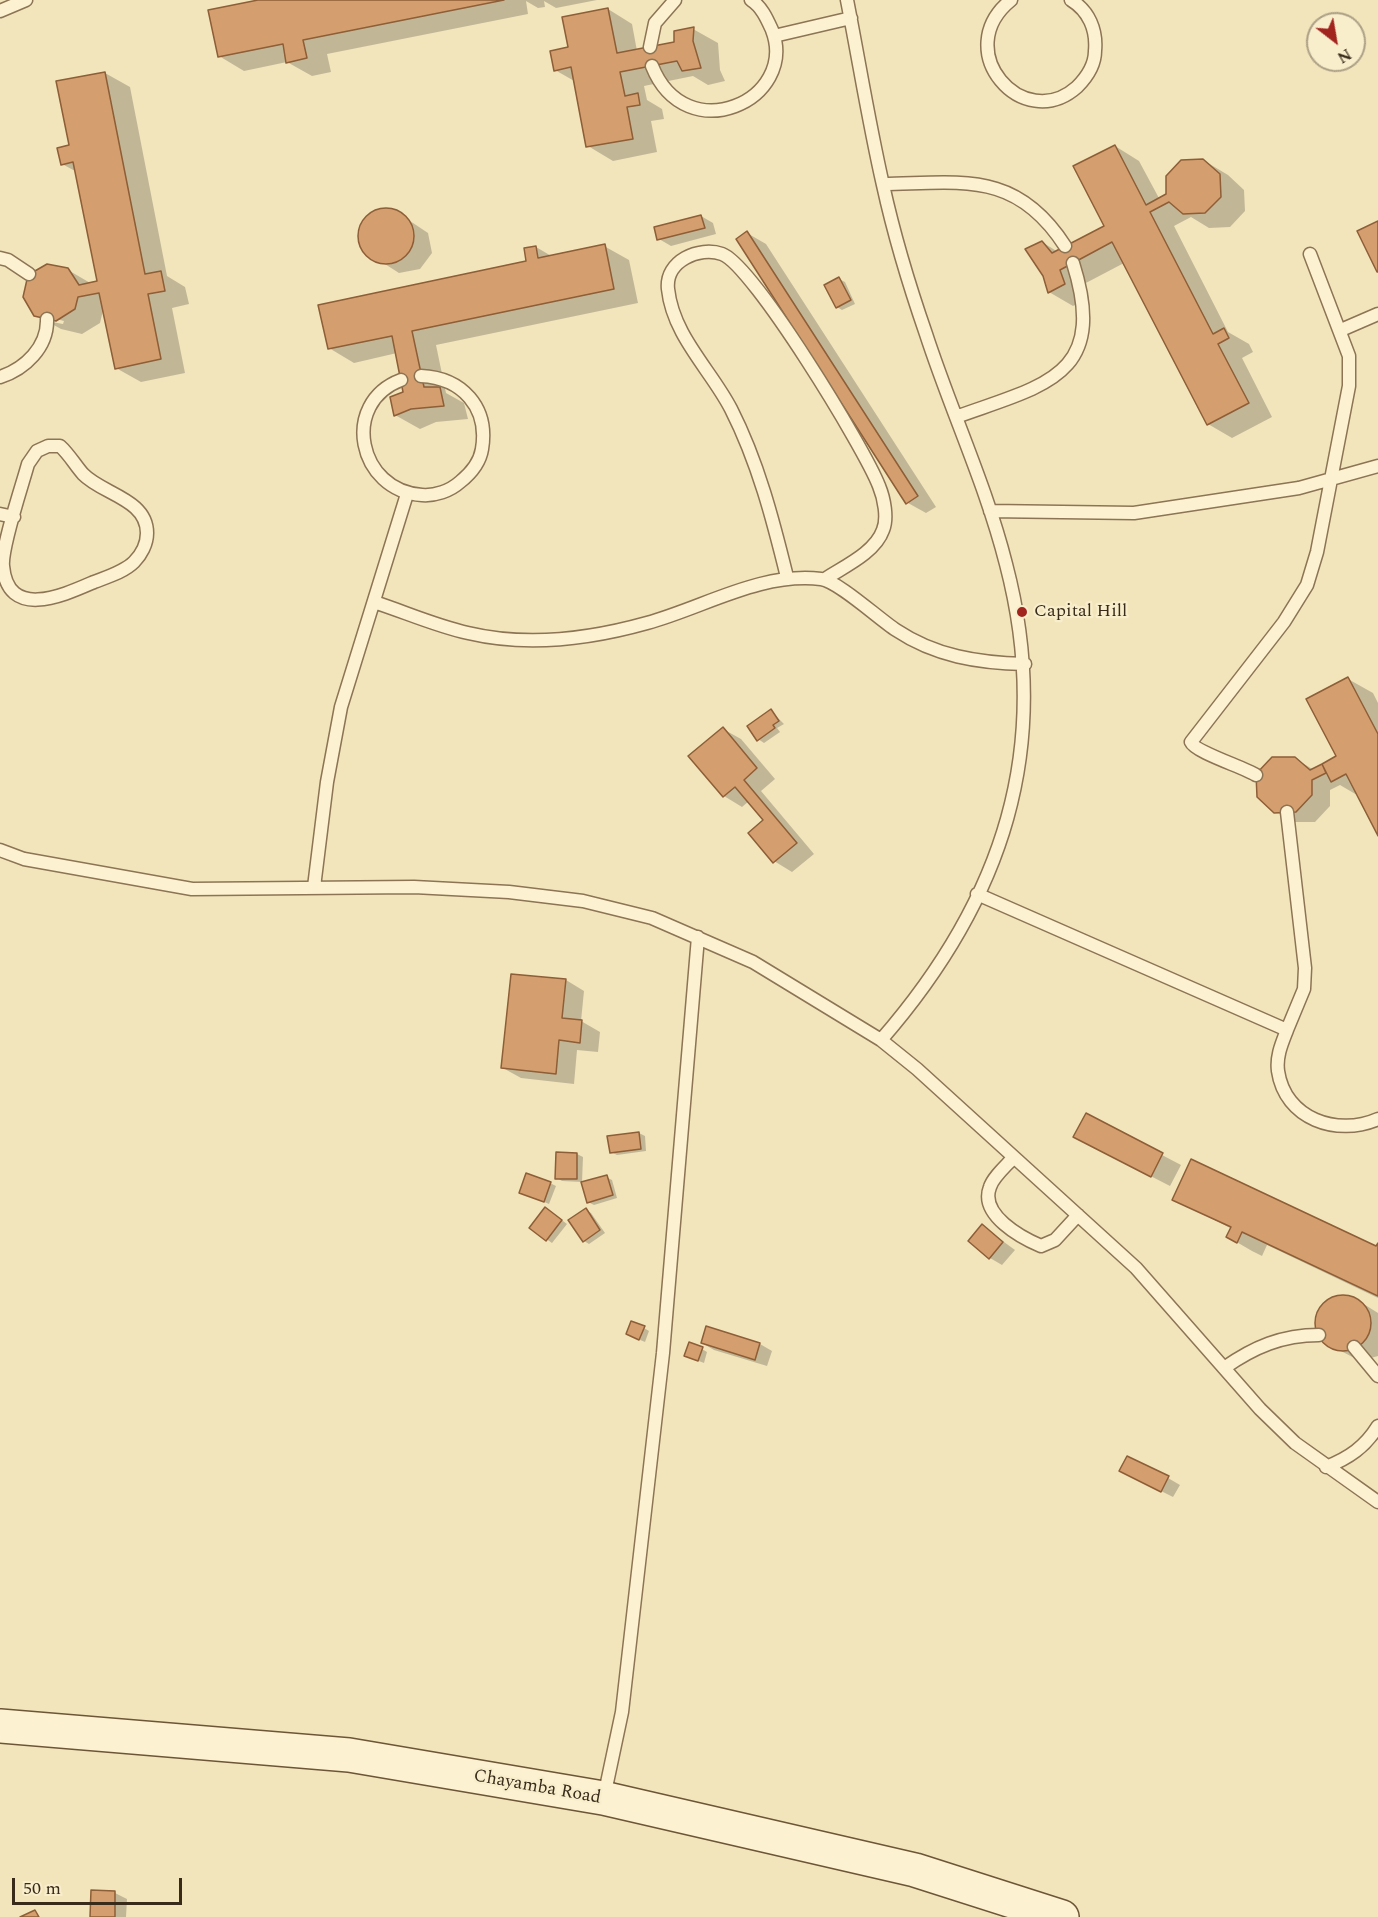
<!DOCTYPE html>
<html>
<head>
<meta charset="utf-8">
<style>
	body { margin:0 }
	#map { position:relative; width:1378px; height:1917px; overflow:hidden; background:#f2e5bc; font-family:Spectral,serif }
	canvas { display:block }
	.north { position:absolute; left:1306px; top:12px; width:60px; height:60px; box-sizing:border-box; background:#f9eecc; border:2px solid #aca085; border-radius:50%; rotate:149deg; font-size:16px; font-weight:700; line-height:24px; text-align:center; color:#392b1a }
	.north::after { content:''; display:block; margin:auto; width:21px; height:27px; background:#a1241e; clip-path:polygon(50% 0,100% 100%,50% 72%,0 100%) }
	.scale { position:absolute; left:12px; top:1878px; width:170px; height:27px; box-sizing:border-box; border:3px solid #392b1a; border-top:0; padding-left:8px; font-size:18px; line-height:21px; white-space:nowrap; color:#392b1a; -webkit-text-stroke:4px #f9eecc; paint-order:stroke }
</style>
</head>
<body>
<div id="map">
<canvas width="1378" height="1917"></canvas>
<div class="north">N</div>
<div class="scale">50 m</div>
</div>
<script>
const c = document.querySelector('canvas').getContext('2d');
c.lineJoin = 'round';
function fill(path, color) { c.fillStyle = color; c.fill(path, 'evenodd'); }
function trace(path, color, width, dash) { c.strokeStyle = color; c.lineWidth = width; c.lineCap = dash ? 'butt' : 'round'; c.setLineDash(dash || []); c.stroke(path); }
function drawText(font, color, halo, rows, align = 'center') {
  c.font = font + ' Spectral,serif'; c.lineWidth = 4.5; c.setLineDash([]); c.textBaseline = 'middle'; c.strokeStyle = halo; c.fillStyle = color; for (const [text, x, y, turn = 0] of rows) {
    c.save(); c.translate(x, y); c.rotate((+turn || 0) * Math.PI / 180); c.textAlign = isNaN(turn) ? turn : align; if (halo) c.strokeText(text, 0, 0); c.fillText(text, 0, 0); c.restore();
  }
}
fill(new Path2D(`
	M 265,0 L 597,0 L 556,8 L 544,1 L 545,7 L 538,8 L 526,1 L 528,14 L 327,54 L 331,72 L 312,76 L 287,62 L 244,71 L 219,56 Z
	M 608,9 L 632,24 L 637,51 L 675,43 L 693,29 L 718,43 L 720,70 L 725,81 L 708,85 L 693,76 L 644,86 L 647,100 L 662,109 L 664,119 L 651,121 L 657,152 L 613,161 L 588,146 L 576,82 L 555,70 L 569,49 Z
	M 105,73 L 130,87 L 167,276 L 185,287 L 189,304 L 172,308 L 185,373 L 141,382 L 116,368 L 104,306 L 100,323 L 82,334 L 61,329 L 36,315 L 68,270 L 92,284 L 99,282 L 77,172 L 62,164 ZM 52,318 L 64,321 L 63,324 L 52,322 Z
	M 1115,146 L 1139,161 L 1160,200 L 1168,195 L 1203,160 L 1228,175 L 1244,190 L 1245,211 L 1230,227 L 1209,228 L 1191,217 L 1174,226 L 1228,332 L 1249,344 L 1253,352 L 1242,358 L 1272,417 L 1232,438 L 1208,424 L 1124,263 L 1084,284 L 1089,298 L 1073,306 L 1049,292 L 1042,242 L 1058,252 L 1106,226 Z
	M 392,209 L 428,233 L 432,253 L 420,269 L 399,273 L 363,250 L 360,230 L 372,213 Z
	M 701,216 L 713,223 L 716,234 L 671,246 L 659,239 Z
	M 747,233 L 766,244 L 936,507 L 926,513 L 908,503 Z
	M 604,246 L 629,260 L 638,303 L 436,345 L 446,393 L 464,403 L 468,419 L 436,422 L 420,429 L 395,415 L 405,393 L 397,353 L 354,363 L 329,348 L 528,262 L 536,247 L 553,257 Z
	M 839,279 L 845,282 L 855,304 L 842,310 L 837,307 Z
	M 1348,679 L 1373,693 L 1378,703 L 1378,833 L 1357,795 L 1340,785 L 1330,790 L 1330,806 L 1315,822 L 1294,822 L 1275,811 L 1294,758 L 1314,770 L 1322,766 L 1326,768 L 1338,757 Z
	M 771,711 L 784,724 L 777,728 L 780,732 L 764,743 L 758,739 Z
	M 723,729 L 741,739 L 775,779 L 761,791 L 814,854 L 792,872 L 774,861 L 765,820 L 749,801 L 742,807 L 724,796 Z
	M 566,980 L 584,991 L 581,1021 L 600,1032 L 598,1052 L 577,1050 L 574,1084 L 521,1078 L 503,1068 Z
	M 1086,1115 L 1181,1165 L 1170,1186 L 1094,1147 Z
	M 639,1133 L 645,1136 L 646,1151 L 617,1155 L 611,1152 Z
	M 558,1154 L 577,1154 L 583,1157 L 582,1182 L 562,1181 L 557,1178 Z
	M 606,1177 L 612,1180 L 617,1198 L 594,1205 L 588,1202 Z
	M 550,1183 L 556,1186 L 549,1204 L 521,1192 Z
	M 1174,1199 L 1377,1248 L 1378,1246 L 1378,1298 L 1267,1245 L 1262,1256 L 1252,1251 L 1228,1237 L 1232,1229 Z
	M 586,1210 L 591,1213 L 605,1233 L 589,1244 L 584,1241 Z
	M 551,1212 L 567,1224 L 552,1243 L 531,1228 Z
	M 982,1226 L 1015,1250 L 1002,1265 L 990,1258 Z
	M 1335,1296 L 1354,1298 L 1378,1313 L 1378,1356 L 1360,1361 L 1324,1342 L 1316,1325 L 1321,1307 Z
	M 644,1328 L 649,1331 L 645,1342 L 633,1337 Z
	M 702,1343 L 760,1344 L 772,1351 L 767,1366 L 714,1350 Z
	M 702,1349 L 707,1352 L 704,1363 L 691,1358 Z
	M 1133,1477 L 1168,1478 L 1180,1485 L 1173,1497 Z
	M 115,1893 L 127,1899 L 126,1917 L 92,1917 Z`), '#0003');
const building = new Path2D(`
	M 258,0 L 504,0 L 303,40 L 307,58 L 286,63 L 283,44 L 218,57 L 208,10 Z
	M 608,8 L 617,53 L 674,42 L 674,31 L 694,27 L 693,41 L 701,68 L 682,71 L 677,61 L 620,72 L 625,96 L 638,93 L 640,105 L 627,107 L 633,139 L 586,147 L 571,67 L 554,71 L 550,51 L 568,47 L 562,17 Z
	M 105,72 L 145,274 L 161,271 L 165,291 L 148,294 L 161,359 L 115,369 L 99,293 L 78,297 L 75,309 L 56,321 L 34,316 L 23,297 L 28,275 L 47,264 L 68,268 L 79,285 L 97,281 L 73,162 L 61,165 L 57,148 L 69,145 L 56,81 Z
	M 1115,145 L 1146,205 L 1166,194 L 1166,176 L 1181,160 L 1203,159 L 1220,174 L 1221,197 L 1205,213 L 1183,214 L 1169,202 L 1150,212 L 1213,334 L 1224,328 L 1229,338 L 1218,344 L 1249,403 L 1207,425 L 1112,242 L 1060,270 L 1065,284 L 1048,293 L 1043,276 L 1025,249 L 1042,241 L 1052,253 L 1104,226 L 1073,166 Z
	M358 236a28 28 0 1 1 56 0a28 28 0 1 1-56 0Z
	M 701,215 L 705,228 L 657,240 L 654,227 Z
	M 1378,221 L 1378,272 L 1377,272 L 1357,231 Z
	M 747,231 L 918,496 L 906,504 L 736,239 Z
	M 605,244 L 614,289 L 412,331 L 424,387 L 440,387 L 444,406 L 411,409 L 394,416 L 390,397 L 403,392 L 392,336 L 328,349 L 318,305 L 526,261 L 524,248 L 536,246 L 538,258 Z
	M 839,277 L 851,300 L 836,308 L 824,285 Z
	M 1348,677 L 1378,734 L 1378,836 L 1346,774 L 1331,782 L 1322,764 L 1336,756 L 1306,699 Z
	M 771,709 L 779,721 L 773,725 L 775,728 L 757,741 L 747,726 Z
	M 723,727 L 757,768 L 744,780 L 797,843 L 773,863 L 748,833 L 763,820 L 735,787 L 723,797 L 688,756 Z
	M 1272,757 L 1295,757 L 1310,770 L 1322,764 L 1326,773 L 1312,780 L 1312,795 L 1296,812 L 1274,813 L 1257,797 L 1256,774 Z
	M 511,974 L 566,979 L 562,1018 L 582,1020 L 580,1043 L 559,1040 L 556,1074 L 501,1068 Z
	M 1086,1113 L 1163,1153 L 1151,1177 L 1073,1137 Z
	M 639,1132 L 641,1149 L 610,1153 L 607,1136 Z
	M 556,1152 L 577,1153 L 577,1179 L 555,1179 Z
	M 1191,1159 L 1376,1246 L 1378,1243 L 1378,1296 L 1242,1232 L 1237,1243 L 1226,1237 L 1231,1227 L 1172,1200 Z
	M 526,1173 L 551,1182 L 544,1202 L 519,1193 Z
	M 607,1175 L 613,1195 L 587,1203 L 581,1182 Z
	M 545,1207 L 562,1220 L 546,1241 L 529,1228 Z
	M 586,1208 L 600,1230 L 583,1242 L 568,1220 Z
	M 982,1224 L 1003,1242 L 989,1259 L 968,1241 Z
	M1315 1323a28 28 0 1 1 56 0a28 28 0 1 1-56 0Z
	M 631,1321 L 645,1326 L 639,1340 L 626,1334 Z
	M 706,1326 L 760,1343 L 755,1360 L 701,1343 Z
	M 689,1342 L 703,1347 L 698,1361 L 684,1356 Z
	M 1127,1456 L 1169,1476 L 1161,1492 L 1119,1471 Z
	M 91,1890 L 115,1891 L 115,1917 L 90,1917 Z
	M 35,1910 L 39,1917 L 20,1917 Z`);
fill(building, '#d59e6e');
trace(building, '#8d5e37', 1.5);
const lane = new Path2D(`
	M 847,0 C 859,61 869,124 883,185 C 894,235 909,285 926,334 C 951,411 986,485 1006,564 C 1054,747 1003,900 881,1040
	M 1011,0 C 949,50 1023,135 1077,87 C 1087,77 1095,65 1095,51 C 1097,30 1089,11 1071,0
	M 0,11 L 26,0
	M 774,36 L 851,18
	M 650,47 L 655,23 L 675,0
	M 652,66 C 686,151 799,100 772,30 C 767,19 762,7 751,0
	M 883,184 C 962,183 1016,170 1065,246
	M 0,258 L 8,260 L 29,274
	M 1341,330 L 1378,314
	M 0,377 C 25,369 48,347 47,319
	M 401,380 C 340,403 358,491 422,495 C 435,496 450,491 460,482 C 470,474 480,462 482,449 C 489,407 462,378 421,376
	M 956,417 C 1044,385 1109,377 1073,263
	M 48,446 L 60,446 C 69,454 75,465 83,474 C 102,494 147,499 147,533 C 147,544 141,555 134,562 C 124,572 107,577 94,582 C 64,595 8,621 3,566 C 1,548 22,486 28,464 L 37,451 Z
	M 990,511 L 1134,513 L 1299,488 L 1378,466
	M 0,514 L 14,517
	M 787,577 C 773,520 758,462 731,409 C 711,370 673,336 668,289 C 665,261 699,246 722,254 C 753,265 865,449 879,486 C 884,498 888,518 883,530 C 875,553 843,567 825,579
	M 374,602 C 405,612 436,626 468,633 C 527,647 590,639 647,623 C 705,607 760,572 821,579 C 838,581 879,619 896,630 C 935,656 978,663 1025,664
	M 1256,775 C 1243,767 1195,752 1191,742 L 1284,622 L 1307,585 L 1317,552 L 1349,386 L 1349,356 L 1310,254
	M 0,850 L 24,859 L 192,889 L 414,887 L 509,892 L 583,901 L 652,918 L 753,962 L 881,1040 L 917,1069 L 1136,1268 L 1260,1409 L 1295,1443 L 1378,1502
	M 314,887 L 327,782 L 341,707 L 407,494
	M 977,894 L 1287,1030 C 1282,1043 1276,1056 1278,1071 C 1285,1119 1337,1137 1378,1119
	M 1287,1030 L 1304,989 L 1305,968 L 1287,812
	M 1013,1158 C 1006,1166 993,1177 990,1187 C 979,1215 1022,1238 1041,1246 L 1055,1240 L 1078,1215
	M 1354,1347 L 1378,1376
	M 1224,1368 C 1254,1347 1282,1335 1319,1335
	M 1326,1467 C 1349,1458 1365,1447 1378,1426
	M 604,1797 L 622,1712 L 663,1353 L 698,937`);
const secondary = new Path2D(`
	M 0,1726 L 349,1755 L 603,1798 L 915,1870 L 1062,1917`);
trace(lane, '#8c7454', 15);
trace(secondary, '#6d5537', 36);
trace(lane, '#fcf1d0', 12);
trace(secondary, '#fcf1d0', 33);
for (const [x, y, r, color] of [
	[1022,612,6,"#a1241e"]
]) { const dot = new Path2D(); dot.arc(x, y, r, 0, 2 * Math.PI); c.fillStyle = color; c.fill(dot); trace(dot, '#f9eecc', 2); }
drawText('18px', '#392b1a', '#f9eecc', [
	["Capital Hill",1034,612]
], 'left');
drawText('18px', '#392b1a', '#f9eecc', [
	["Chayamba Road",537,1788,10]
]);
</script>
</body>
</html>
